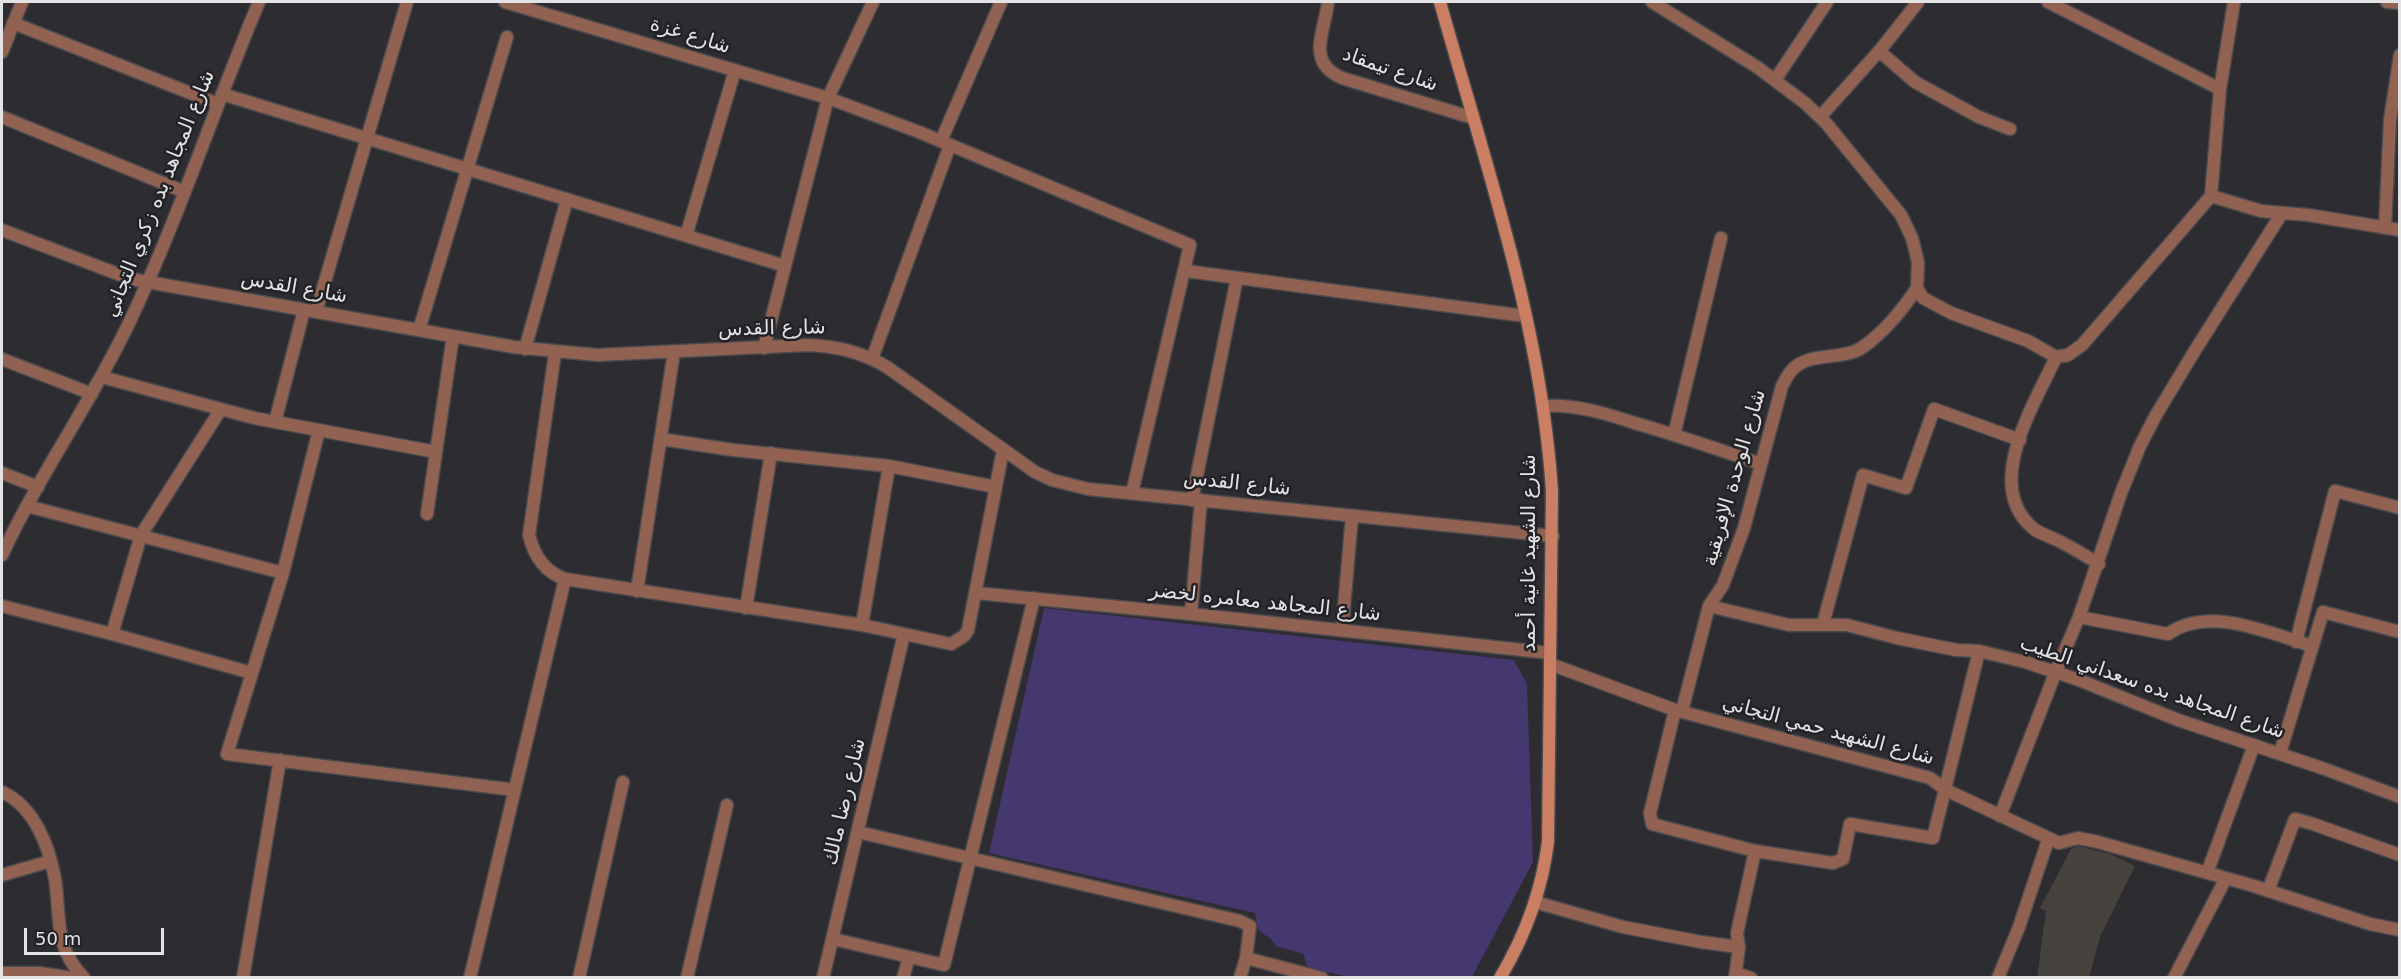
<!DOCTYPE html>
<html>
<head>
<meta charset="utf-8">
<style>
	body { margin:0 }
	#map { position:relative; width:2401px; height:979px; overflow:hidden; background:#2d2c30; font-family:"DejaVu Sans",sans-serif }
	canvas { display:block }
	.frame { position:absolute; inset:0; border:3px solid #e3e3e6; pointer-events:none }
	.scale { position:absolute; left:24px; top:928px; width:140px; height:27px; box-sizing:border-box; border:3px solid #e3e3e6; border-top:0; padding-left:8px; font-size:18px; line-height:21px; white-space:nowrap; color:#e3e3e6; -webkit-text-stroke:4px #232226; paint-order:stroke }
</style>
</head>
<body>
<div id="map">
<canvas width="2401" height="979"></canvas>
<div class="frame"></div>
<div class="scale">50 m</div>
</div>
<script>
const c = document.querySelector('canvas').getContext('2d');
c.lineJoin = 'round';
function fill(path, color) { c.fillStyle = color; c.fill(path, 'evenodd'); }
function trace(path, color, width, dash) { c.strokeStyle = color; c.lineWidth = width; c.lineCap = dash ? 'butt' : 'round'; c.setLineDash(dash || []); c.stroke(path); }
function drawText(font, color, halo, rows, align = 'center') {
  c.font = font + ' "DejaVu Sans","Noto Naskh Arabic",sans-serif'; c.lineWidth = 5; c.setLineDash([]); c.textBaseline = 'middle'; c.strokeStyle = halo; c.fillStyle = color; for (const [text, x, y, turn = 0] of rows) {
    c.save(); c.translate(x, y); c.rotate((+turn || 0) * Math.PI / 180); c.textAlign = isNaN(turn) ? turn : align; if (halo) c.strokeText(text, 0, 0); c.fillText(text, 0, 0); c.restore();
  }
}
fill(new Path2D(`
	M 1044,608 L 1514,660 L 1527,684 L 1533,862 L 1472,977 L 1350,977 L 1308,968 L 1303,954 L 1276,946 L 1271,939 L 1259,931 L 1255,913 L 989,853 Z`), '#44386e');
fill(new Path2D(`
	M 2078,846 L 2110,854 L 2135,866 L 2100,937 L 2089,978 L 2037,978 L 2046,911 L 2040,908 L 2071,849 Z`), '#46433f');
const minor = new Path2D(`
	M 1328,2 C 1325,31 1305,62 1342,78 L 1473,118
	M 1652,2 L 1757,67 L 1805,103 L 1826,123 L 1901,215 L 1912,238 L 1918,262 L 1917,288 L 1923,298 L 1951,313 L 2028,341 L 2056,357
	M 2048,2 L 2220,89
	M 2387,2 L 2400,3
	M 13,23 L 218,104
	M 1879,51 L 1915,82 L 1979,117 L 2010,129
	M 2,52 L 22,2
	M 1775,80 L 1827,2
	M 222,94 L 785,266
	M 2,117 L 185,192
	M 1820,117 L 1881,49 L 1918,2
	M 941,141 L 1001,2
	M 2211,196 L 2261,211 L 2308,215 L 2400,230
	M 2385,228 L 2390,120 L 2400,55
	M 2,230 L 131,279 L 514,347 L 597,355 L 807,345 C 837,346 861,352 887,367 L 1035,472 L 1052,480 L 1088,489 L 1553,536
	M 686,236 L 735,70
	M 1186,271 L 1525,316
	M 316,312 L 407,2
	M 419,330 L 507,37
	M 764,348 L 828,98 L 919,132 L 1190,245 L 1132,493
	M 525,349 L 567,199
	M 555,353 L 529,535 C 534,556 545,572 565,579 L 862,625 L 951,644 L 964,636 L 968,630 L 1003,450
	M 2,359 L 92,394
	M 872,359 L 950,145
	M 102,377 L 254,418 L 436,452
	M 1544,406 C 1577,404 1607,414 1638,424 C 1680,436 1720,450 1761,464
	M 275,422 L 304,310
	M 319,430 L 283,573 L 227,754 L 515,790
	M 1674,435 L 1721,238
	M 661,439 L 733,450 L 889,466 L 996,487
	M 2,473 L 38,487
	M 1192,500 L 1237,278
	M 27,506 L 283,573
	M 427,514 L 453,336
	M 2099,564 C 2086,556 2073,548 2059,541 C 2051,537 2041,534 2034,529 C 1981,486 2035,404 2056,357 L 2068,355 L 2082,345 L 2211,196 L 2220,89 L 2234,2
	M 637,591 L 674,352
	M 976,593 L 1191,614 L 1550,653
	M 2,606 L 112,634 L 252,673
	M 1709,606 L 1789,625 L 1847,625 L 1897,638 L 1956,650 L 1979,651 L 2025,662 L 2079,680 L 2178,720 L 2322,768 L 2400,797
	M 746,608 L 771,453
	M 1191,614 L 1201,500
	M 2079,617 L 2168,634 C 2209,605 2269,633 2312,646
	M 1823,624 L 1863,475 L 1906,488 L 1934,409 L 2020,440
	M 862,625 L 889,466
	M 1342,630 L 1352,516
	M 112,634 L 141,535 L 221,409
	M 2296,642 L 2335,491 L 2400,508
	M 1550,664 L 1675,710 L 1930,778 L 1946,790 L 2059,843 L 2078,838 L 2098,842 L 2254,886 L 2370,924 L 2400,930
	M 1675,710 L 1650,813 L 1652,824 L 1755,851 L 1833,863 L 1843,859 L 1850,824 L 1933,838 L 1979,651
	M 1682,711 L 1709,606 L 1723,585 L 1744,528 L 1782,386 C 1785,381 1788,374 1792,370 C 1809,351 1843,361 1863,347 C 1884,332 1903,309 1917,288
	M 2280,753 L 2323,612 L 2400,632
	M 2,792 C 34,806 49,846 55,879 C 61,917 53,946 84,978
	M 2000,816 L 2056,671 L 2079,617 L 2121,493 L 2140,446 L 2156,415 L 2194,352 L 2282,213
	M 858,832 L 1240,921 L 1250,926 L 1246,958
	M 2207,873 L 2254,745
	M 2,875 L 51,861
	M 2268,891 L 2295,819 L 2313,824 L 2400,855
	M 1535,902 L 1623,927 L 1701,942 L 1739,947
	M 833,939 L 944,965 L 1034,598
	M 2,973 L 39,973 L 72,978
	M 1736,973 L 1751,978
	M 243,978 L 280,760
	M 470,978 L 565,579
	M 579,978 L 623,782
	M 687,978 L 727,805
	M 823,978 L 904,634
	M 903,978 L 909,957
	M 1240,978 L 1246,958 L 1322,978
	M 1735,978 L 1739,947 L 1737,933 L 1755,851
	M 1998,978 L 2019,927 L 2048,840
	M 2174,978 L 2226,878`);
const tertiary = new Path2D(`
	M 505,2 L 828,98 L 873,2
	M 2,555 C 39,475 91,403 129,323 C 179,218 214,108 259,2`);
const secondary = new Path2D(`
	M 1440,2 C 1485,163 1541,323 1552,491 L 1548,842 C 1542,890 1525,936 1500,978`);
trace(minor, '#4a494d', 15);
trace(tertiary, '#4a494d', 15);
trace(secondary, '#4a494d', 15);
trace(minor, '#916251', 12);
trace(tertiary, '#916251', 12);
trace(secondary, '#ca7f64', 12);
drawText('20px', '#e3e3e6', '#232226', [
	["شارع غزة",690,36,17],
	["شارع تيمقاد",1390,70,19],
	["شارع المجاهد بده زكري التجاني",160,194,-68],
	["شارع القدس",294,288,10],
	["شارع القدس",772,329,-1],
	["شارع الوحدة الإفريقية",1735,478,-74],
	["شارع القدس",1237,484,6],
	["شارع الشهيد غانية أحمد",1530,553,-90],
	["شارع المجاهد معامره لخضر",1265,603,6],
	["شارع المجاهد بده سعداني الطيب",2152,688,19],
	["شارع الشهيد حمي التجاني",1828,731,15],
	["شارع رضا مالك",845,802,-77]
]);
</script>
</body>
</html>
